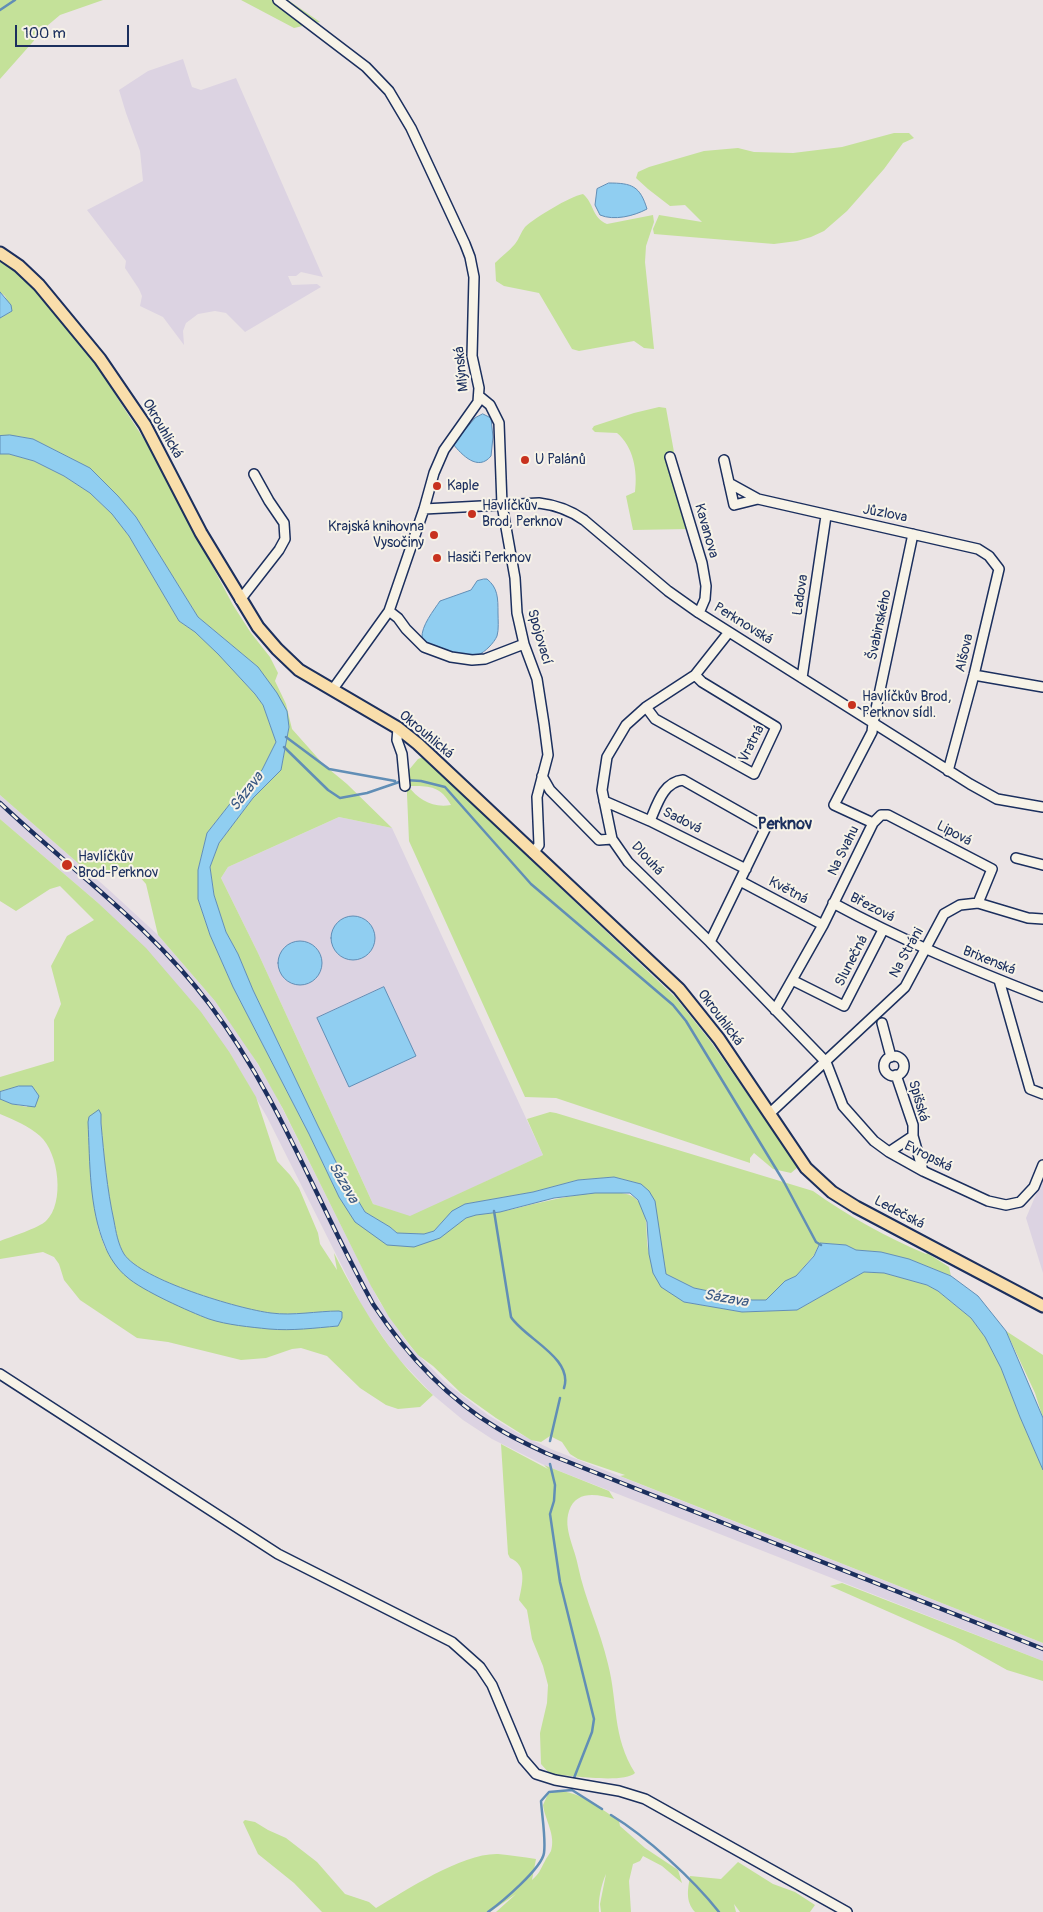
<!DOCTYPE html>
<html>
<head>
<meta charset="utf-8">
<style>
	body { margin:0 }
	#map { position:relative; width:1043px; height:1912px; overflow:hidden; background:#ebe4e5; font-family:Pangolin,sans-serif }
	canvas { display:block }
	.scale { position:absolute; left:15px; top:25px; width:114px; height:22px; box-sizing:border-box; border:2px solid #1b2f5e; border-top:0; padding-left:6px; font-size:15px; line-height:18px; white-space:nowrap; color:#1b2f5e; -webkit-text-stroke:4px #f7f3e8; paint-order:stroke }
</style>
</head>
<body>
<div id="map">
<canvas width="1043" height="1912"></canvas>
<div class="scale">100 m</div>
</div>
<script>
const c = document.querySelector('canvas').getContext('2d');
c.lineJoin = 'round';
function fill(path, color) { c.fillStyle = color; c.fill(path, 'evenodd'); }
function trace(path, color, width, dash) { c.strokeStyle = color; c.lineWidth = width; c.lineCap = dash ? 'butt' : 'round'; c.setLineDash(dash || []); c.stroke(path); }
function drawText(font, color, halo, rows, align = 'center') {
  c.font = font + ' Pangolin,sans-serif'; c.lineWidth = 4; c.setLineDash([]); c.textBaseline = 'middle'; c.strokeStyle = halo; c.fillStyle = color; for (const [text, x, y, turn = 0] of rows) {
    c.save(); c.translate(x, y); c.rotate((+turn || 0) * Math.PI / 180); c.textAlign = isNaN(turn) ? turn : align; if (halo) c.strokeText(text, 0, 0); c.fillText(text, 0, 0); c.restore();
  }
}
fill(new Path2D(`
	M 183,59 L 192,87 L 201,90 L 236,78 L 323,277 L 301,272 L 296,276 L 288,276 L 292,285 L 317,284 L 321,287 L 245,332 L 226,313 L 215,311 L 198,314 L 186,323 L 183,331 L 184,345 L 163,317 L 140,306 L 142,296 L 139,289 L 125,268 L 126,261 L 87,210 L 143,181 L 140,151 L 126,113 L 119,90 L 148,71 Z
	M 0,795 L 108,889 L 158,935 L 215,1001 L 245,1043 L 272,1088 L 379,1301 L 409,1345 L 445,1382 L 488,1415 L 518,1433 L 551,1449 L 1043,1643 L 1043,1661 L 544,1465 L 492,1439 L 463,1420 L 433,1395 L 396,1356 L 364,1310 L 267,1117 L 230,1053 L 97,902 L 0,819 Z
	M 339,817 L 392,828 L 543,1155 L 410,1217 L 373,1204 L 258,953 L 221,878 L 228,867 Z
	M 1043,1178 L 1043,1273 L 1026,1218 Z`), '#dcd3e2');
fill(new Path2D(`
	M 0,0 L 103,0 L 60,15 L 47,26 L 0,79 Z
	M 241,0 L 288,0 L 320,22 L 294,28 Z
	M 894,133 L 909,133 L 914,138 L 903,143 L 884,169 L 847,211 L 824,231 L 811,237 L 797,241 L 774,244 L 654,234 L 653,229 L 659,215 L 702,222 L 685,205 L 670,206 L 648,189 L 636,178 L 638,172 L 649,167 L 704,151 L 738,148 L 754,152 L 793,153 L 842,147 Z
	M 583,194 C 594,203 592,218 607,224 L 653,215 L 654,222 L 646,246 L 645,262 L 654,349 L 644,348 L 634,341 L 579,351 L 572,349 L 539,293 L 504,286 L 496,281 L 495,263 C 502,256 509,251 515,244 C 519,239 521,232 525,227 C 536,217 569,197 583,194 Z
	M 0,261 L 15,271 L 34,289 L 95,363 L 149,447 L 233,605 L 251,633 L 270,657 L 278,673 L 275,681 L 286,704 L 292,729 L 324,765 L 347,784 L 392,828 L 339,817 L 228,867 L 221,878 L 258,953 L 373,1204 L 410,1216 L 543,1155 L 527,1119 L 550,1112 L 556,1113 L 813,1191 C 848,1216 886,1237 926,1254 L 927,1253 L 949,1267 L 951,1276 L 909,1259 L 881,1252 L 856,1250 L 846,1245 L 820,1243 L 814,1255 L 796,1276 L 785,1281 L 766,1300 L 752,1300 L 694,1288 L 666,1274 L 659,1234 L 641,1184 L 614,1177 L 578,1180 L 533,1192 L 465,1204 L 446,1218 L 434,1231 L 424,1234 L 397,1233 L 390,1227 L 365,1212 L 342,1174 L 318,1126 L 253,990 L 238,954 L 226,932 L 214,895 L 210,867 L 219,843 L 253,798 L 281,770 L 289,727 L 258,667 L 198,617 L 136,517 L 90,468 L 33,439 L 17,436 L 0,436 L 0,318 L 12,311 L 5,296 L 0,292 Z
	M 659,407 L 666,408 L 674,452 L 672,457 L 688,529 L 633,530 L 626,496 L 635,492 C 638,471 633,446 617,433 L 595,432 L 592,429 L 594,426 L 634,413 Z
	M 0,454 L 9,454 L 34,461 L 64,476 L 90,493 L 112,514 L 129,536 L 179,621 L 195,632 L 219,654 L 255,694 L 263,705 L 276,742 L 262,770 L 233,800 L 207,833 L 198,870 L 198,899 L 210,935 L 233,987 L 309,1134 L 339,1197 L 387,1245 L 456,1225 C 459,1223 462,1220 465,1218 C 475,1213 488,1214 499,1212 C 526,1207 616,1179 636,1199 C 651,1213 644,1235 649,1253 C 650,1261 678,1293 684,1302 L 742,1312 L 797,1310 L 864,1272 L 884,1273 L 927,1285 L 938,1291 L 971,1318 L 985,1337 L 1001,1368 L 1020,1417 L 1043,1470 L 1043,1643 L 620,1476 L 625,1475 L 578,1459 L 570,1454 L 562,1442 L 550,1436 L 541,1442 L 531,1440 L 496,1418 L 461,1393 L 433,1366 L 418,1355 L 409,1344 L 389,1317 L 371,1286 L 283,1109 L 258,1064 L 215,1001 L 158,935 L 146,884 L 139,876 L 126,871 L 94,877 L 0,795 Z
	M 423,757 L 676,998 L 711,1042 L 798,1167 L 791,1173 L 773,1169 L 754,1153 L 750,1158 L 750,1163 L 556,1098 L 525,1097 L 409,841 L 407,794 L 408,771 L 418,759 ZM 408,786 C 428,786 440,785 451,805 C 432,808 419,800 408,786 Z
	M 0,819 L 97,902 L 146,948 L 201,1012 L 230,1053 L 256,1097 L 277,1161 L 290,1175 L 299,1188 L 318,1233 L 320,1244 L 337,1270 L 334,1253 C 362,1308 387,1352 433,1395 L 420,1407 L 398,1409 L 386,1405 L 360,1388 L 327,1356 L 301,1348 L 292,1349 L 266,1358 L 241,1360 L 168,1342 L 137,1338 L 80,1300 L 64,1280 L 59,1264 L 54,1257 L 43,1252 L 0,1259 L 0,1241 C 10,1237 39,1228 46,1221 C 65,1203 59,1153 40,1136 C 29,1126 14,1120 0,1114 L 0,1099 L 12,1104 L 27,1107 L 32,1086 L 19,1086 L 0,1092 L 0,1077 L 54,1061 L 54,1020 L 61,1004 L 51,966 L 67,936 L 94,920 L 60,886 L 50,889 L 16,911 L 0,901 ZM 101,1114 L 101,1123 C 104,1156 107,1189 114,1221 C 116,1232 118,1244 124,1254 C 141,1280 239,1309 271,1313 C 293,1316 317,1311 339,1311 L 337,1326 L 294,1329 L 270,1329 L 209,1319 L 162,1298 L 128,1278 L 105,1248 L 98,1228 L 92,1188 Z
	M 1006,1331 L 1043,1355 L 1043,1418 L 1035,1393 Z
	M 501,1444 L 548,1469 L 544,1465 L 609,1491 L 614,1499 C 597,1494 576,1490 569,1511 C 563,1529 575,1548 578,1566 C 585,1600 600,1629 608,1664 C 618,1703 612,1736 635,1773 C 623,1784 568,1775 550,1774 L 541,1764 L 540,1733 L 547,1703 L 548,1685 L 543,1666 L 532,1639 L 527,1610 L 519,1600 C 522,1585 528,1565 510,1558 L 508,1554 Z
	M 842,1583 L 1043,1661 L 1043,1681 L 1007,1670 L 955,1641 L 830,1586 Z
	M 555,1791 C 579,1790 600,1808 619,1821 L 620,1826 L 645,1848 L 678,1870 L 682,1883 L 662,1866 L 643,1856 L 640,1861 L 633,1864 L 629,1881 L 631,1912 L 601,1912 L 600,1904 L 606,1874 C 601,1885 598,1900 599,1912 L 496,1912 L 516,1894 L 490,1912 L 322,1912 L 294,1883 L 258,1854 L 243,1822 L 245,1820 L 255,1822 L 268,1830 L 286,1838 L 317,1862 L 345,1894 L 369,1902 L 376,1908 C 407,1890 462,1853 498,1854 C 510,1855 523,1857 536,1859 L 532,1880 C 540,1873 540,1870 545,1861 C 546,1858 549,1855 551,1851 C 556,1835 545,1820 543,1805 L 548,1794 Z
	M 738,1862 L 773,1884 L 795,1892 L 815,1905 L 810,1912 L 740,1912 L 734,1904 L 736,1912 L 695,1912 C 685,1901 688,1889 690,1876 L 721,1879 Z`), '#c4e199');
const water = new Path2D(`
	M 609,183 C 632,183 640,186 647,209 C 634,216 614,221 600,215 L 595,205 L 597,189 Z
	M 0,292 L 11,305 L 12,311 L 0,318 Z
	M 483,414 L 491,418 L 493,437 L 491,456 C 478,472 462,455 453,444 L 475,418 Z
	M 10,435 L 33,439 L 90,468 L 118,496 L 136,517 L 198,617 L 258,667 L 277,693 L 287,711 L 289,727 L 281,770 L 253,798 L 219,843 L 210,867 L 214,895 L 226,932 L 238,954 L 253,990 L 318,1126 L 342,1174 L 365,1212 L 390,1227 L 397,1233 L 424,1234 L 434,1231 L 452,1211 L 465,1204 L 533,1192 L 578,1180 L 614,1177 L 641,1184 L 649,1191 L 655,1201 L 666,1274 L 694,1288 L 752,1300 L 766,1300 L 785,1281 L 796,1276 L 814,1256 L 820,1243 L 846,1245 L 856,1250 L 881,1252 L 909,1259 L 951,1276 L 978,1296 L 1006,1331 L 1043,1418 L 1043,1470 L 1020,1417 L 1001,1368 L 985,1337 L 971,1318 L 938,1291 L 927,1285 L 884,1273 L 864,1272 L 797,1310 L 742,1312 L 684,1302 L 661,1287 L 653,1273 L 649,1254 L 647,1222 L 638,1200 L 630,1193 L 595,1193 L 554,1198 L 500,1212 L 476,1215 L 466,1218 L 440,1238 L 414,1247 L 387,1245 L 355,1222 L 339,1197 L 309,1134 L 233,987 L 210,935 L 198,899 L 198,870 L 207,833 L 233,800 L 262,770 L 276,742 L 263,705 L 255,694 L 218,654 L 195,632 L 179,621 L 129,536 L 112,514 L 90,493 L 64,476 L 34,461 L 9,454 L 0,454 L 0,436 Z
	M 484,579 L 487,579 C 498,588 498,598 498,613 C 498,619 499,630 497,636 C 494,643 485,652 478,655 C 469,658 424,649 422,638 C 421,626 434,610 440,601 L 471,590 L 477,581 Z
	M331 938a22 22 0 1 1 44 0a22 22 0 1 1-44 0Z
	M278 963a22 22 0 1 1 44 0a22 22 0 1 1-44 0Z
	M 384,987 L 416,1056 L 349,1087 L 317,1018 Z
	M 19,1086 L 32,1086 L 39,1096 L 35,1107 L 12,1104 L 0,1099 L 0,1092 Z
	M 99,1110 L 101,1114 L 101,1123 C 104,1156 107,1189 114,1221 C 116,1232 118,1244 124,1254 C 141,1280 239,1309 271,1313 C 293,1316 317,1311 339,1311 L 342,1312 L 342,1318 L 338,1326 C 315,1328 292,1331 269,1329 C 250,1327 227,1325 209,1319 C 190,1312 141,1290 127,1277 C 118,1270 109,1257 105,1246 C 89,1208 90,1163 88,1122 L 89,1117 Z`);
fill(water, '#90cef1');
trace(water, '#618eb6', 1);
trace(new Path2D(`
	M 0,10 L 15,0
	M 286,737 L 329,769 L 395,781
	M 284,747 L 328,790 L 340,798 L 367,793 L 405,780 L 421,781 L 445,787 L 531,884 L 673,1005 L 686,1021 L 784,1182 L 816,1242 L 821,1245
	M 494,1211 L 511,1317 C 524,1338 574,1358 564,1388
	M 550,1441 L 560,1398
	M 550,1464 L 555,1485 L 554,1501 L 550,1514 L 560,1582 L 594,1719 L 592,1732 L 574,1778
	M 611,1815 C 647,1837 693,1879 719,1912
	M 488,1912 C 502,1902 542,1868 544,1853 C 546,1839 542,1816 541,1801 L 549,1792 L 572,1790 L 602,1809`), '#618eb6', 2.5);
const minor = new Path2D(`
	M 278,0 L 366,67 L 389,91 L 411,128 L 465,244 L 470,257 L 474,277 L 472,356 L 479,388 L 478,402 L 444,450 L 434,473 L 424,509 L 389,611 L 333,689
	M 479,396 L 490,405 L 499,423 L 502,505 L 515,578 L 517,613 L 524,644 L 537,679 L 544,724 L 548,755 L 537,797 L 539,845 L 533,853
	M 670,457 L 702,563 L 706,586 L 705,599 L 699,613
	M 724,460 L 734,505 L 758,499 L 978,549 L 989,556 L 999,569 L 974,675 L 948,771
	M 729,483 L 758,499
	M 424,509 L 539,503 C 556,505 570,510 584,520 L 668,591 L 699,613 L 970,784 L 997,799 L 1043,807
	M 240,600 L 279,550 L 285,539 L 284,523 L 269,501 L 254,474
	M 389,611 L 398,618 L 406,629 L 424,647 L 451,657 L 472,660 L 485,659 L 524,644
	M 729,632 L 695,675 L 646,707 L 626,725 L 607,757 L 602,790 L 612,839 L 628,862 L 710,942 L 826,1062 L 843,1106 L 874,1141 L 889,1152 L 923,1171 L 988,1201 L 1006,1205 L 1020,1202 L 1034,1187 L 1043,1165
	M 974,675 L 1043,687
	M 802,678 L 826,516
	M 646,707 L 655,719 L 754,774 L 776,727 L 702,682 L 695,675
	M 398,728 L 397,740 L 402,754 L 405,786
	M 542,776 L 550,790 L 599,840 L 612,839
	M 604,801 L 650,821 L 746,869
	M 650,821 C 657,805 663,782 683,780 L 766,827 L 710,942
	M 873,823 L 834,805 L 872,732 L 873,723 L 913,534
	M 1016,858 L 1043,865
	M 740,881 L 823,925
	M 833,903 C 901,940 971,969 1043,997
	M 792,980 L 844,1006 L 883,930
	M 999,980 L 1030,1089 L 1043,1094
	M 775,1010 L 823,925 L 873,823 L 881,815 L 888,815 L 992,869 L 978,903
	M 882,1023 L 891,1057
	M884 1066a10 10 0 1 1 20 0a10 10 0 1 1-20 0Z
	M 896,1075 L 913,1125 L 913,1136 L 923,1171
	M 769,1114 L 905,987 L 944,914 L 960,905 L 978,903 L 1028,918 L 1043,919
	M 889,1152 L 913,1136
	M 0,1374 L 278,1554 L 452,1642 L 480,1667 L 492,1685 L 523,1759 L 536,1774 L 555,1780 L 619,1791 L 645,1799 L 847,1912`);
const major = new Path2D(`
	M 0,253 L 19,266 L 39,285 L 100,359 L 145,425 L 201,533 L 258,627 L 277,649 L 299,670 L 398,728 L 418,744 L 679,989 L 719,1039 L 806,1168 L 832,1192 L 856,1207 L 1043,1306`);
trace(minor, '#1b2f5e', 12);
trace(major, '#1b2f5e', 15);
trace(minor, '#f7f3e8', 9);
trace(major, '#f9deab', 11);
const rail = new Path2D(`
	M 0,803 C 72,871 150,925 210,1005 C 279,1096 318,1205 373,1304 C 406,1354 445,1397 497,1428 C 513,1438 531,1446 548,1454 L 1043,1649`);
trace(rail, '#1b2f5e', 4.5);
trace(rail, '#f7f3e8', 2.5, [8]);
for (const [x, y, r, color] of [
	[525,460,5,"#c8321e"],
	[437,486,5,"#c8321e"],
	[472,514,5,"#c8321e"],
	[434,535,5,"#c8321e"],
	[437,558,5,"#c8321e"],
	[852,705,5,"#c8321e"],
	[67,865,6,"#c8321e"]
]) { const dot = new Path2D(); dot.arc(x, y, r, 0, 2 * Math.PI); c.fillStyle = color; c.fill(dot); trace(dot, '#f7f3e8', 2); }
drawText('14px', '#1b2f5e', '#f7f3e8', [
	["Mlýnská",462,369,-96],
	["Okrouhlická",162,429,60],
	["Jůzlova",885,514,11],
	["Kavanova",706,531,74],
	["Ladova",801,595,-82],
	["Perknovská",743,624,32],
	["Švabinského",880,625,-78],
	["Spojovací",539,637,74],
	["Alšova",965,653,-77],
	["Okrouhlická",426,735,40],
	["Vratná",752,744,-63],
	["Sadová",682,821,27],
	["Lipová",954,834,28],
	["Na Svahu",844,851,-64],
	["Dlouhá",647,859,47],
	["Květná",788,891,28],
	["Březová",872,908,27],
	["Na Stráni",907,953,-61],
	["Slunečná",852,961,-63],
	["Brixenská",989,961,22],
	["Okrouhlická",720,1018,53],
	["Spišská",918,1101,74],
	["Evropská",928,1157,27],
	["Ledečská",899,1213,28]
]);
drawText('14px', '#1b2f5e', '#f7f3e8', [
	["U Palánů",535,460],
	["Kaple",447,486],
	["Havlíčkův",482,506],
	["Brod, Perknov",482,522],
	["Krajská knihovna",424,527,"right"],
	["Vysočiny",424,543,"right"],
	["Hasiči Perknov",447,558],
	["Havlíčkův Brod,",862,697],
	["Perknov sídl.",862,713],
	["Havlíčkův",78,857],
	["Brod-Perknov",78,873]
], 'left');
drawText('italic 15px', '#385783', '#f7f3e8', [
	["Sázava",247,792,-52],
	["Sázava",343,1183,60],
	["Sázava",726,1299,10]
]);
drawText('bold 16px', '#1b2f5e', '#f7f3e8', [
	["Perknov",785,825]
]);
</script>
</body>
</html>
